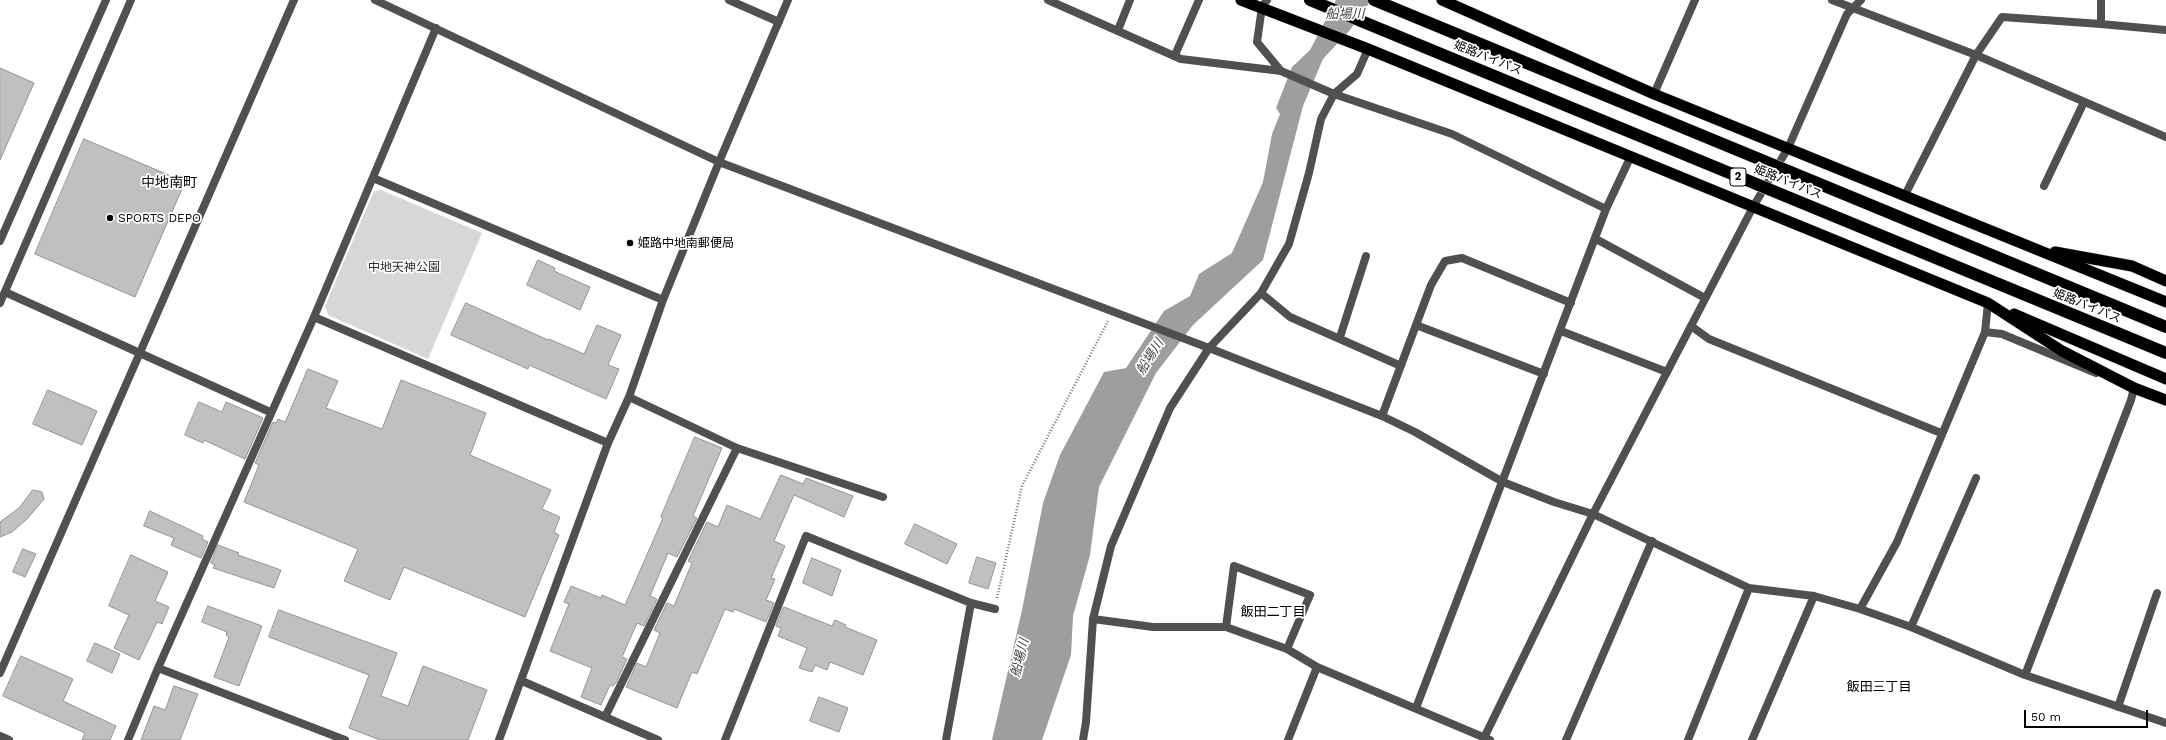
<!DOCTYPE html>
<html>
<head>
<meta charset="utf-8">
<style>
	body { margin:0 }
	#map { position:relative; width:2166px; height:740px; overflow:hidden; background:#fff; font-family:"Work Sans",sans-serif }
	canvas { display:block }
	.scale { position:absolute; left:2024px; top:710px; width:124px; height:18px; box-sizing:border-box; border:2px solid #000; border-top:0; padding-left:5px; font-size:12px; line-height:14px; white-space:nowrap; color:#000; -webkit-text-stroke:3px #fff; paint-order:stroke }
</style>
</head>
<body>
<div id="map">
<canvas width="2166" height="740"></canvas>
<div class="scale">50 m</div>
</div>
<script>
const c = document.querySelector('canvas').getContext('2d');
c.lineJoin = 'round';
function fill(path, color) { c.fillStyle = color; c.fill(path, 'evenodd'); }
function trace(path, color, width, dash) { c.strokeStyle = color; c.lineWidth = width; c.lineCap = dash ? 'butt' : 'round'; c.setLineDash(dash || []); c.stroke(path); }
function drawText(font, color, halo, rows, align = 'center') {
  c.font = font + ' "Work Sans","Noto Sans JP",sans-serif'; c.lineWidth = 3.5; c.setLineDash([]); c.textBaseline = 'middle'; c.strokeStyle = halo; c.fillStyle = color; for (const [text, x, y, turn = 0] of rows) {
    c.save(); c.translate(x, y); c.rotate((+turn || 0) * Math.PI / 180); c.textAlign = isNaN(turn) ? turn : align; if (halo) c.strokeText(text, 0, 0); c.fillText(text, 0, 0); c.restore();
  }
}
fill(new Path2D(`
	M 381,190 L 482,233 L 428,359 L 328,315 L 325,306 L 374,191 Z`), '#d7d7d7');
fill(new Path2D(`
	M 1336,0 L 1371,0 L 1350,30 L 1323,59 L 1303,106 L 1263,260 L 1193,325 L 1156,373 L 1099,487 L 1090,555 L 1073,616 L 1071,655 L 1042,740 L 992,740 L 1022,610 L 1043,503 L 1060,455 L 1104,372 L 1126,368 L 1164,311 L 1190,296 L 1199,274 L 1232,253 L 1263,182 L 1272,134 L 1280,114 L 1276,108 L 1292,67 L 1310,50 Z`), '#9e9e9e');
const building = new Path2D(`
	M 0,68 L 34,83 L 0,160 Z
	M 84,139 L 185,182 L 135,297 L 35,254 Z
	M 538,260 L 555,268 L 554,271 L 590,287 L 580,310 L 527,285 Z
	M 466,303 L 548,340 L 549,339 L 584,354 L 597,325 L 621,335 L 608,365 L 619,369 L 606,399 L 529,365 L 528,369 L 451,335 Z
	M 308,369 L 338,381 L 326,408 L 382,429 L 401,380 L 486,413 L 470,455 L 551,490 L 542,509 L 560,517 L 554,532 L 559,535 L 525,617 L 404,567 L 390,600 L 344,581 L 358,549 L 244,502 L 259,465 L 255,463 L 273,422 L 276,423 L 278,419 L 285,422 Z
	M 48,390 L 97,411 L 82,445 L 33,424 Z
	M 199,402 L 222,412 L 226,402 L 263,418 L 245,459 L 204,440 L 203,443 L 185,435 Z
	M 695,437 L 722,448 L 693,516 L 697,518 L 677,557 L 668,553 L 650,596 L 657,599 L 644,626 L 637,623 L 622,657 L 627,659 L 616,683 L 613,686 L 610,685 L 601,705 L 581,697 L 592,668 L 550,651 L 569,604 L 564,602 L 571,586 L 601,598 L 602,595 L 625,605 L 663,518 L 661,517 Z
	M 781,475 L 803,484 L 806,478 L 853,496 L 844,517 L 794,495 L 774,541 L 785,546 L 771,578 L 775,579 L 766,600 L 774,603 L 766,622 L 734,609 L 733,612 L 725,609 L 697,674 L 692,672 L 677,708 L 626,687 L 637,663 L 646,667 L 660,633 L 654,630 L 667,603 L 674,606 L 692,563 L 688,561 L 707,522 L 718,527 L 727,505 L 760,519 Z
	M 33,490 L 42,492 L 44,499 L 27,519 L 12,532 L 0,537 L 0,522 L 19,508 Z
	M 150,511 L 203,536 L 202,539 L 208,542 L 201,558 L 171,545 L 174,538 L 144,526 Z
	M 915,524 L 957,544 L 947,564 L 905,544 Z
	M 218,545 L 239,553 L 238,555 L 281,570 L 274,588 L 213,568 L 215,565 L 211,563 Z
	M 23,549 L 36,554 L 25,577 L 13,572 Z
	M 131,555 L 168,572 L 155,601 L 169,607 L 162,624 L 157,622 L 139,660 L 114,648 L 129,615 L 109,606 Z
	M 977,557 L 996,563 L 988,589 L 969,583 Z
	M 812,558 L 841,570 L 832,596 L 803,583 Z
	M 208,606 L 262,626 L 239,686 L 214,677 L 229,637 L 226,635 L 227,632 L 202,622 Z
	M 784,607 L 832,626 L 835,620 L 846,625 L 845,627 L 877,640 L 863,675 L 830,662 L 827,670 L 815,665 L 812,672 L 799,668 L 807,648 L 778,636 L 781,628 L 776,626 Z
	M 279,610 L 397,653 L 381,696 L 408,706 L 423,666 L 487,690 L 468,740 L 380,740 L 349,728 L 369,675 L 269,637 Z
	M 95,643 L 120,654 L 112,673 L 87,661 Z
	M 21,656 L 73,679 L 63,701 L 116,726 L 110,740 L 82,740 L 85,733 L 3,696 Z
	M 174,686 L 198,694 L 180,740 L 141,740 L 154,706 L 165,710 Z
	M 819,697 L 848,708 L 839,732 L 810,721 Z`);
fill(building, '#c0c0c0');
trace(building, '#949494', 1);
const trunk = new Path2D(`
	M 1241,0 L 1368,49 L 1988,303 L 2062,351 L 2134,388 L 2166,400
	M 1442,0 L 1654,94 L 2166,302
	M 2055,252 L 2132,266 L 2166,281
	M 2014,314 L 2166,379`);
trace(trunk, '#dbdbdb', 12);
trace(new Path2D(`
	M 997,598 L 1022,486 L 1108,321`), '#727272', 2.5, [1, 2]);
trace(new Path2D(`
	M 375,0 L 719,162 L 1209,348 L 1382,416 L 1415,432 L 1503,482 L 1554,502 L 1593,514 L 1749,588 L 1814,596 L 1860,609 L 1911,627 L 2025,675 L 2166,723
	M 729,0 L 779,22
	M 1048,0 L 1181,59 L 1281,71 L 1334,94 L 1452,134 L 1606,209
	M 1267,0 L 1262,7 L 1257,42 L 1281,71
	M 1832,0 L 1976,55 L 2166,137
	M 2101,24 L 2166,30
	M 1118,30 L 1130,0
	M 1175,55 L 1199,0
	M 1654,94 L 1695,0
	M 373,178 L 663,300
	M 2044,186 L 2084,102
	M 1905,195 L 1976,55 L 2002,17 L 2101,24 L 2101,0
	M 1596,239 L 1705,298
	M 5,292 L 270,412
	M 1261,293 L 1290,317 L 1401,366
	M 314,317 L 608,443
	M 1416,325 L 1544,374
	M 1691,326 L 1709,339 L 1941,433
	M 1561,331 L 1667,372
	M 1985,332 L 2002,334 L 2096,373
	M 1340,337 L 1366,256
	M 1382,416 L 1431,285 L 1445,261 L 1462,258 L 1571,303
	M 737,448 L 883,497
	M 1860,609 L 1897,542 L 1985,332 L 1988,303
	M 1093,619 L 1153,627 L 1226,627 L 1287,649 L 1317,667 L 1490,740
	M 1226,627 L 1234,566 L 1310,595 L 1287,649
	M 1911,627 L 1976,478
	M 158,668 L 345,740
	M 0,673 L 294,0
	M 2025,675 L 2131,400 L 2134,388 L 2131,386
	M 522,681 L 658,740
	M 2118,707 L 2157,593
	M 1416,708 L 1606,209 L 1630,158
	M 605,717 L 737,448 L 629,397
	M 0,736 L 9,740
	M 128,740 L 158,668 L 314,317 L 436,28
	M 499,740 L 608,443 L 629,397 L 663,300 L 719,162 L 788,0
	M 725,740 L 806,536 L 971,603 L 995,609
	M 946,740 L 971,603
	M 1083,740 L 1086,722 L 1093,619 L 1111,546 L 1170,408 L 1209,348 L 1261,293 L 1289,244 L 1309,173 L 1321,119 L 1334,94 L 1357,74 L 1368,49
	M 1288,740 L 1317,667
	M 1566,740 L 1652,541
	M 1688,740 L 1749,588
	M 1752,740 L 1814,596`), '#505050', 8);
trace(new Path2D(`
	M 0,241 L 106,0
	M 0,303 L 131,0
	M 1483,740 L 1593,514 L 1753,207 L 1788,148 L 1847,14 L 1861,0`), '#505050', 8);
trace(trunk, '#000', 11);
const motorwayBridge = new Path2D(`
	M 1310,0 L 2166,353
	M 1374,0 L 2166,327`);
trace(motorwayBridge, '#dbdbdb', 13, []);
trace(motorwayBridge, '#000', 12);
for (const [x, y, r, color] of [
	[110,218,4,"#000"],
	[630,243,4,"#000"]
]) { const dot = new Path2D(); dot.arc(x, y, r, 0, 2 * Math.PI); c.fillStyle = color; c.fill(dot); trace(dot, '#fff', 1.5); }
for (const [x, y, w] of [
	[1738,177,16]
]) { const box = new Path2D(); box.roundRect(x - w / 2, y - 9, w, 18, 3); c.fillStyle = '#fff'; c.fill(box); trace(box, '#000', 1); }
drawText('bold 11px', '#000', null, [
	["2",1738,177]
]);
drawText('12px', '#000', '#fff', [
	["姫路バイパス",1488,58,22],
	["姫路バイパス",1788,182,22],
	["姫路バイパス",2087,306,22]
]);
drawText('12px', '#000', '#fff', [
	["SPORTS DEPO",118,218],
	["姫路中地南郵便局",638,243]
], 'left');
drawText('12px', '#2e2e2e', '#fff', [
	["中地天神公園",404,267]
]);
drawText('italic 13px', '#3f3f3f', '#fff', [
	["船場川",1345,14],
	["船場川",1150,357,-58],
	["船場川",1020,658,-76]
]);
drawText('13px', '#000', '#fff', [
	["飯田二丁目",1273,612],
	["飯田三丁目",1879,687]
]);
drawText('14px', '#000', '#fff', [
	["中地南町",169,183]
]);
</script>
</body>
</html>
